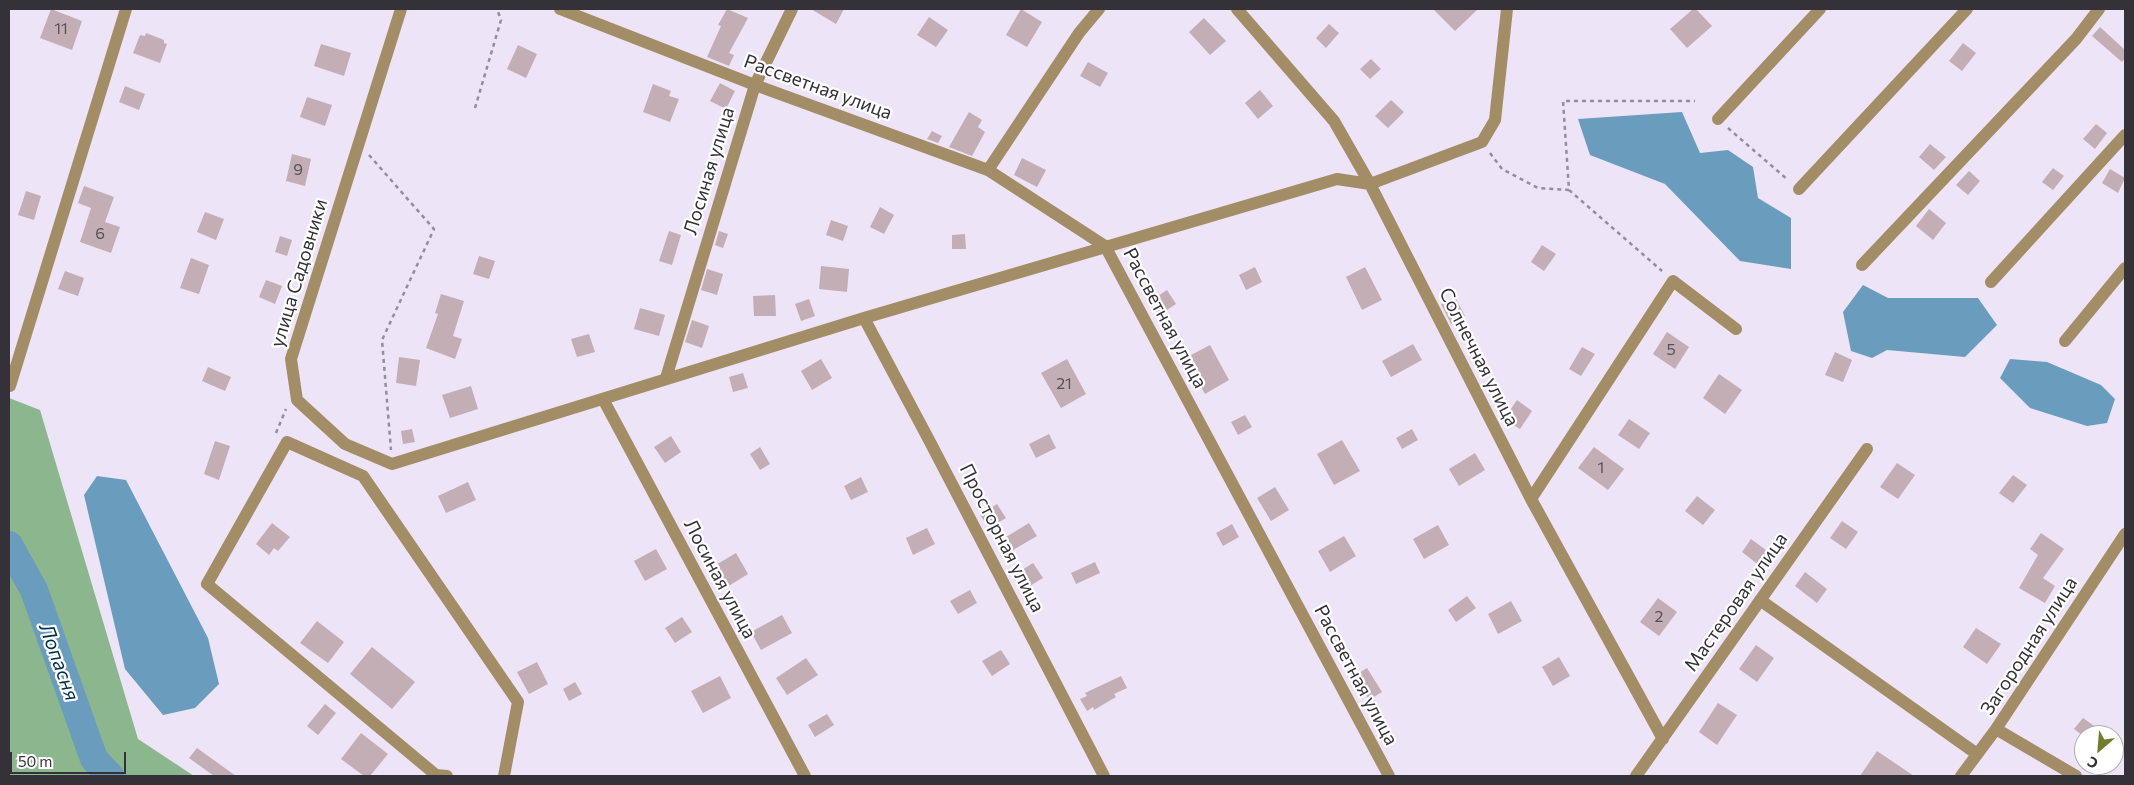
<!DOCTYPE html>
<html>
<head>
<meta charset="utf-8">
<style>
	body { margin:0 }
	#map { position:relative; width:2134px; height:785px; overflow:hidden; background:#ede4f7; font-family:Commissioner,sans-serif }
	canvas { display:block }
	.frame { position:absolute; inset:0; border:10px solid #343138; pointer-events:none }
	.north { position:absolute; left:2074px; top:725px; width:50px; height:50px; box-sizing:border-box; background:#fff; border:1px solid #aeadaf; border-radius:50%; rotate:207deg; font-size:14px; font-weight:700; line-height:20px; text-align:center; color:#343138 }
	.north::after { content:''; display:block; margin:auto; width:18px; height:22px; background:#717d2a; clip-path:polygon(50% 0,100% 100%,50% 72%,0 100%) }
	.scale { position:absolute; left:10px; top:752px; width:116px; height:22px; box-sizing:border-box; border:2px solid #343138; border-top:0; padding-left:6px; font-size:15px; line-height:18px; white-space:nowrap; color:#343138; -webkit-text-stroke:4px #fff; paint-order:stroke }
</style>
</head>
<body>
<div id="map">
<canvas width="2134" height="785"></canvas>
<div class="frame"></div>
<div class="north">С</div>
<div class="scale">50 m</div>
</div>
<script>
const c = document.querySelector('canvas').getContext('2d');
c.lineJoin = 'round';
function fill(path, color) { c.fillStyle = color; c.fill(path, 'evenodd'); }
function trace(path, color, width, dash) { c.strokeStyle = color; c.lineWidth = width; c.lineCap = dash ? 'butt' : 'round'; c.setLineDash(dash || []); c.stroke(path); }
function drawText(font, color, halo, rows, align = 'center') {
  c.font = font + ' Commissioner,sans-serif'; c.lineWidth = 4.5; c.setLineDash([]); c.textBaseline = 'middle'; c.strokeStyle = halo; c.fillStyle = color; for (const [text, x, y, turn = 0] of rows) {
    c.save(); c.translate(x, y); c.rotate((+turn || 0) * Math.PI / 180); c.textAlign = isNaN(turn) ? turn : align; if (halo) c.strokeText(text, 0, 0); c.fillText(text, 0, 0); c.restore();
  }
}
fill(new Path2D(`
	M 9,398 L 40,410 L 138,739 L 194,776 L 9,776 Z`), '#8cb68e');
fill(new Path2D(`
	M 1682,112 L 1700,153 L 1728,150 L 1753,167 L 1758,198 L 1791,218 L 1791,269 L 1740,261 L 1665,184 L 1590,155 L 1578,119 Z
	M 1863,285 L 1888,298 L 1978,298 L 1997,325 L 1965,357 L 1887,350 L 1872,358 L 1851,351 L 1843,312 Z
	M 2010,359 L 2047,362 L 2101,385 L 2115,399 L 2107,423 L 2087,426 L 2030,408 L 2000,378 Z
	M 97,476 L 126,480 L 208,638 L 219,684 L 195,708 L 163,715 L 125,669 L 84,495 Z`), '#6a9cbd');
trace(new Path2D(`
	M 9,545 L 34,590 L 94,759 L 110,776`), '#6a9cbd', 28);
fill(new Path2D(`
	M 51,9 L 82,21 L 72,50 L 40,38 Z
	M 727,9 L 748,18 L 729,53 L 734,55 L 729,66 L 707,57 L 721,26 L 718,25 Z
	M 811,9 L 844,9 L 836,24 Z
	M 1021,9 L 1042,22 L 1027,47 L 1006,35 Z
	M 1433,9 L 1478,9 L 1455,31 Z
	M 1693,9 L 1696,9 L 1712,26 L 1687,48 L 1670,29 Z
	M 929,17 L 948,30 L 936,47 L 917,35 Z
	M 1204,18 L 1226,41 L 1210,55 L 1189,32 Z
	M 1329,24 L 1339,33 L 1326,48 L 1316,38 Z
	M 2100,27 L 2125,50 L 2125,58 L 2122,62 L 2092,36 Z
	M 146,33 L 164,40 L 164,43 L 167,44 L 160,63 L 133,53 L 140,35 L 145,36 Z
	M 1963,43 L 1976,53 L 1962,71 L 1949,61 Z
	M 321,44 L 351,53 L 344,76 L 314,66 Z
	M 518,45 L 537,54 L 526,78 L 507,69 Z
	M 1371,59 L 1381,69 L 1370,79 L 1360,69 Z
	M 1088,62 L 1108,73 L 1100,87 L 1080,76 Z
	M 720,83 L 735,91 L 726,109 L 710,101 Z
	M 653,84 L 671,91 L 669,96 L 679,99 L 670,122 L 643,112 Z
	M 125,86 L 145,94 L 139,110 L 119,102 Z
	M 1260,90 L 1273,106 L 1258,119 L 1245,103 Z
	M 307,97 L 332,105 L 325,126 L 300,117 Z
	M 1391,100 L 1404,112 L 1388,128 L 1375,116 Z
	M 969,112 L 982,120 L 978,127 L 985,132 L 972,156 L 949,147 Z
	M 2096,124 L 2107,133 L 2095,149 L 2083,139 Z
	M 932,131 L 942,136 L 938,143 L 927,139 Z
	M 1930,144 L 1946,157 L 1934,170 L 1919,157 Z
	M 292,154 L 311,159 L 305,186 L 286,181 Z
	M 1022,158 L 1046,170 L 1037,187 L 1014,175 Z
	M 2053,168 L 2064,176 L 2053,190 L 2042,182 Z
	M 2110,169 L 2125,178 L 2118,193 L 2102,183 Z
	M 1969,171 L 1980,181 L 1968,195 L 1956,185 Z
	M 84,186 L 114,197 L 105,222 L 120,227 L 111,253 L 80,242 L 91,208 L 78,203 Z
	M 26,191 L 41,196 L 34,220 L 18,215 Z
	M 880,207 L 894,215 L 884,234 L 870,227 Z
	M 1929,209 L 1946,223 L 1933,240 L 1916,226 Z
	M 205,212 L 224,219 L 216,240 L 197,232 Z
	M 831,220 L 848,226 L 843,241 L 826,235 Z
	M 669,231 L 681,235 L 672,265 L 659,261 Z
	M 719,231 L 728,234 L 723,248 L 715,245 Z
	M 965,234 L 966,249 L 952,249 L 952,235 Z
	M 280,236 L 292,240 L 287,256 L 275,252 Z
	M 1542,245 L 1556,254 L 1544,271 L 1531,262 Z
	M 479,256 L 495,261 L 489,279 L 473,274 Z
	M 191,258 L 209,265 L 199,294 L 180,288 Z
	M 821,266 L 849,269 L 847,292 L 819,289 Z
	M 1255,267 L 1262,282 L 1246,290 L 1239,275 Z
	M 1365,267 L 1382,300 L 1362,310 L 1346,277 Z
	M 707,269 L 723,274 L 717,295 L 701,290 Z
	M 65,271 L 84,278 L 78,296 L 58,289 Z
	M 266,280 L 282,286 L 275,304 L 259,297 Z
	M 1167,290 L 1176,304 L 1158,316 L 1149,302 Z
	M 441,294 L 464,301 L 453,336 L 462,339 L 455,359 L 426,348 L 438,314 L 435,313 Z
	M 775,295 L 776,316 L 754,316 L 753,296 Z
	M 1455,297 L 1465,316 L 1451,324 L 1441,304 Z
	M 809,299 L 815,316 L 801,321 L 795,304 Z
	M 640,308 L 665,315 L 659,336 L 634,329 Z
	M 692,320 L 709,326 L 702,348 L 685,342 Z
	M 1667,332 L 1689,347 L 1675,369 L 1653,354 Z
	M 589,334 L 595,352 L 577,357 L 571,339 Z
	M 1413,344 L 1422,360 L 1391,377 L 1382,361 Z
	M 1210,345 L 1229,380 L 1205,394 L 1189,365 L 1194,362 L 1191,355 Z
	M 1582,347 L 1595,354 L 1581,376 L 1569,369 Z
	M 1835,352 L 1852,360 L 1843,382 L 1825,375 Z
	M 399,357 L 420,360 L 416,386 L 396,383 Z
	M 821,359 L 832,378 L 812,390 L 801,371 Z
	M 1067,359 L 1086,394 L 1061,408 L 1041,373 Z
	M 208,367 L 231,377 L 225,391 L 202,381 Z
	M 743,373 L 748,388 L 733,392 L 729,377 Z
	M 1719,374 L 1742,390 L 1725,414 L 1703,398 Z
	M 471,386 L 478,409 L 450,418 L 442,395 Z
	M 1517,400 L 1532,411 L 1520,429 L 1504,419 Z
	M 1245,415 L 1252,427 L 1238,435 L 1231,422 Z
	M 1629,419 L 1650,433 L 1639,449 L 1618,435 Z
	M 412,429 L 415,442 L 403,444 L 401,431 Z
	M 1412,429 L 1418,440 L 1402,449 L 1396,438 Z
	M 1049,434 L 1056,448 L 1036,458 L 1029,444 Z
	M 671,436 L 681,452 L 665,463 L 654,447 Z
	M 1342,440 L 1360,471 L 1334,485 L 1317,454 Z
	M 215,441 L 230,446 L 219,480 L 204,474 Z
	M 760,447 L 770,464 L 760,470 L 750,454 Z
	M 1594,447 L 1624,469 L 1608,490 L 1578,468 Z
	M 1475,453 L 1485,470 L 1459,486 L 1449,469 Z
	M 1897,463 L 1915,475 L 1898,499 L 1880,487 Z
	M 2013,475 L 2027,485 L 2013,503 L 1999,493 Z
	M 861,477 L 868,492 L 851,500 L 844,486 Z
	M 468,482 L 476,500 L 446,513 L 438,496 Z
	M 1275,487 L 1289,510 L 1271,521 L 1257,498 Z
	M 1697,496 L 1715,510 L 1703,525 L 1685,511 Z
	M 997,504 L 1006,518 L 989,528 L 980,515 Z
	M 1842,521 L 1858,532 L 1846,549 L 1830,538 Z
	M 272,523 L 290,537 L 278,551 L 274,548 L 269,555 L 256,544 Z
	M 1029,523 L 1037,536 L 1013,550 L 1006,537 Z
	M 1232,524 L 1239,537 L 1223,546 L 1216,533 Z
	M 1438,525 L 1449,545 L 1424,559 L 1413,539 Z
	M 927,528 L 935,544 L 913,555 L 906,538 Z
	M 2041,533 L 2064,549 L 2043,578 L 2055,586 L 2045,603 L 2019,588 L 2038,555 L 2030,549 Z
	M 1344,536 L 1356,556 L 1330,572 L 1318,551 Z
	M 1751,539 L 1770,553 L 1760,566 L 1742,552 Z
	M 656,549 L 667,569 L 645,581 L 634,561 Z
	M 736,553 L 748,574 L 727,587 L 714,566 Z
	M 1095,562 L 1100,573 L 1076,584 L 1071,573 Z
	M 1033,563 L 1043,578 L 1023,590 L 1014,575 Z
	M 1805,572 L 1827,589 L 1817,603 L 1795,586 Z
	M 970,590 L 977,603 L 958,614 L 950,601 Z
	M 1467,596 L 1476,608 L 1456,622 L 1448,610 Z
	M 1658,598 L 1677,612 L 1659,636 L 1640,622 Z
	M 1511,601 L 1522,621 L 1498,634 L 1488,614 Z
	M 782,615 L 792,633 L 761,650 L 751,632 Z
	M 682,617 L 692,632 L 675,643 L 665,628 Z
	M 317,621 L 344,642 L 328,663 L 300,643 Z
	M 1976,628 L 2001,644 L 1987,664 L 1963,647 Z
	M 1756,645 L 1774,658 L 1757,682 L 1739,669 Z
	M 372,647 L 415,682 L 392,709 L 350,674 Z
	M 1001,650 L 1010,664 L 992,676 L 982,661 Z
	M 1559,657 L 1570,676 L 1553,686 L 1542,667 Z
	M 806,658 L 818,675 L 787,695 L 776,678 Z
	M 537,662 L 548,684 L 529,694 L 517,672 Z
	M 1367,668 L 1382,692 L 1369,700 L 1354,676 Z
	M 720,676 L 731,698 L 703,713 L 691,691 Z
	M 1121,676 L 1127,688 L 1114,694 L 1116,697 L 1094,710 L 1093,707 L 1087,711 L 1080,699 L 1087,696 L 1085,693 Z
	M 575,682 L 582,694 L 569,701 L 563,689 Z
	M 1718,703 L 1737,715 L 1717,745 L 1699,732 Z
	M 325,704 L 336,713 L 318,735 L 307,726 Z
	M 827,714 L 834,725 L 815,737 L 808,725 Z
	M 2083,718 L 2107,735 L 2082,735 L 2074,729 Z
	M 361,733 L 388,754 L 370,776 L 364,776 L 341,759 Z
	M 197,748 L 236,776 L 214,776 L 189,758 Z
	M 1877,751 L 1914,776 L 1860,776 Z`), '#c3aeb6');
trace(new Path2D(`
	M 475,108 L 501,20 L 497,9
	M 1728,128 L 1788,180
	M 1490,153 L 1502,169 L 1538,188 L 1569,190 L 1563,101 L 1695,101
	M 369,155 L 434,229 L 382,340 L 391,450
	M 1569,190 L 1662,271
	M 276,433 L 286,409`), '#948d9b', 2.5, [4, 4]);
trace(new Path2D(`
	M 401,9 L 291,359 L 297,400 L 345,444 L 392,464 L 864,318 L 1337,179 L 1370,184 L 1482,142 L 1495,120 L 1507,9
	M 560,9 L 755,85 L 988,170 L 1105,246 L 1389,776
	M 1237,9 L 1334,121 L 1370,184 L 1531,499 L 1663,739
	M 1718,119 L 1820,9
	M 988,170 L 1079,33 L 1099,9
	M 1799,189 L 1967,9
	M 1862,265 L 2076,39 L 2099,9
	M 1991,282 L 2125,135
	M 864,318 L 929,440 L 1104,776
	M 2065,341 L 2125,268
	M 666,378 L 755,85 L 792,9
	M 10,386 L 126,9
	M 603,399 L 805,776
	M 1531,499 L 1673,281 L 1736,329
	M 1760,600 L 1977,754
	M 1996,729 L 2076,776
	M 447,776 L 436,775 L 207,584 L 287,442 L 363,476 L 518,702 L 504,776
	M 1636,776 L 1867,449
	M 1961,776 L 1996,729 L 2125,534`), '#a38d67', 12);
drawText('16px', '#585058', null, [
	["11",61,29],
	["9",298,170],
	["6",100,234],
	["5",1671,350],
	["21",1064,384],
	["1",1601,468],
	["2",1659,617]
]);
drawText('19px', '#343138', '#fff', [
	["Рассветная улица",818,87,20],
	["Лосиная улица",709,171,-73],
	["улица Садовники",299,273,-73],
	["Рассветная улица",1165,318,62],
	["Солнечная улица",1479,357,63],
	["Просторная улица",1002,538,63],
	["Лосиная улица",720,579,62],
	["Мастеровая улица",1736,602,-55],
	["Загородная улица",2029,646,-57],
	["Рассветная улица",1356,675,62]
]);
drawText('italic 20px', '#032f46', '#fff', [
	["Лопасня",59,662,70]
]);
</script>
</body>
</html>
